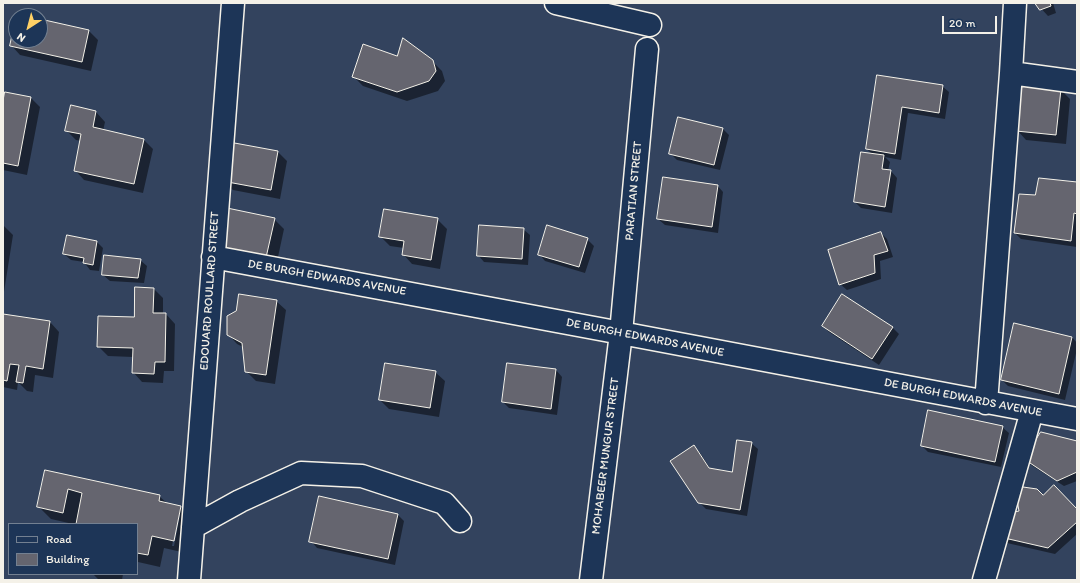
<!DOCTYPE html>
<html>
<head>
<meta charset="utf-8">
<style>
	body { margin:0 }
	#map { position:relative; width:1080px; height:583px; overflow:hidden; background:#33435e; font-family:Itim,sans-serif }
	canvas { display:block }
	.frame { position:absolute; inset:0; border:4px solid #f4f1e8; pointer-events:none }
	.legend { position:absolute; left:8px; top:523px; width:130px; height:52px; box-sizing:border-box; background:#1d3557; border:1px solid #738091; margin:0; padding:5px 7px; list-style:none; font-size:12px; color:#f4f1e8 }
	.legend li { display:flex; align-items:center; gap:8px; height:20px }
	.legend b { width:20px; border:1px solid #738091 }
	.north { position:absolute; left:8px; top:8px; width:40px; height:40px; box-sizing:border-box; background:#1d3557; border:1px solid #738091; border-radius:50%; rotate:216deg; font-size:11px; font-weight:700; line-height:16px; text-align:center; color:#f4f1e8 }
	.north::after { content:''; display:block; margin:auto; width:14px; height:18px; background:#ffd166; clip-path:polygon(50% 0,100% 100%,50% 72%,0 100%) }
	.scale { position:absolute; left:942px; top:16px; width:55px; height:18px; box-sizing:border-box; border:2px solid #f4f1e8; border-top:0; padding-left:5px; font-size:12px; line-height:14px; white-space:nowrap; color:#f4f1e8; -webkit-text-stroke:3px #1d3557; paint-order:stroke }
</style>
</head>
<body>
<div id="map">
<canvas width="1080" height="583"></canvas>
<div class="frame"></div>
<ul class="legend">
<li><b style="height:5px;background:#1d3557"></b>Road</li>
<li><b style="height:11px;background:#65656f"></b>Building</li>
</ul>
<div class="north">N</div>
<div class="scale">20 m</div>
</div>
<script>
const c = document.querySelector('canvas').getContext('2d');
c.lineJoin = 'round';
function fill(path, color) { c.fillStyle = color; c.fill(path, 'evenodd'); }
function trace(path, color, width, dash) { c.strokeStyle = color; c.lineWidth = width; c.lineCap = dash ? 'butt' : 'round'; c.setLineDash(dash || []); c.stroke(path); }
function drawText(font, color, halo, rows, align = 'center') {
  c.font = font + ' Itim,sans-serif'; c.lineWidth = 3.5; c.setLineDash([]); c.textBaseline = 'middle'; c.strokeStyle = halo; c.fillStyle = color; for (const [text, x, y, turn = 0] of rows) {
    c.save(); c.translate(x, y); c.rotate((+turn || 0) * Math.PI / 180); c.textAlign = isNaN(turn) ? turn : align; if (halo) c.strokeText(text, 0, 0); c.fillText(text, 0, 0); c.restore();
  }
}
fill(new Path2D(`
	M 1036,3 L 1053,3 L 1056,13 L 1048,16 Z
	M 40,20 L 89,31 L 98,40 L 91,71 L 20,55 L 11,45 L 16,22 L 16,40 L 40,40 Z
	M 398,57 L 432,61 L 442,71 L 445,81 L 438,91 L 407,101 L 363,86 L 353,76 Z
	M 878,76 L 942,86 L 949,92 L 945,119 L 908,113 L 901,160 L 885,157 L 890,162 L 888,171 L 891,171 L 897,178 L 892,213 L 861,208 L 855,202 L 872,154 L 867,149 Z
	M 1061,90 L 1070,99 L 1066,144 L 1026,140 L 1017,130 Z
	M 31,98 L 40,107 L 27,175 L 3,170 L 3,106 Z
	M 96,112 L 105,122 L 103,131 L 144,140 L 153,149 L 143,193 L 84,180 L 75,170 L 81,141 L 76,140 L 66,130 Z
	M 722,128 L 729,135 L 720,170 L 677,160 L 670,153 Z
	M 278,152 L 287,161 L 280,199 L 233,190 L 223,181 Z
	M 1077,183 L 1077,247 L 1021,239 L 1015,233 L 1035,196 Z
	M 717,185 L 723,192 L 718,233 L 665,225 L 658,219 Z
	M 274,219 L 284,229 L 275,271 L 228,260 Z
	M 437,219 L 447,229 L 440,269 L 412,264 L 403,254 L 404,248 L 390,246 L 380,236 Z
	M 3,225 L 13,235 L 3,298 Z
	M 523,229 L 530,235 L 528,265 L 484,262 L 478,255 Z
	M 881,233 L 887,239 L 893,257 L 880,261 L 881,279 L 847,290 L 840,284 Z
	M 68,236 L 97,242 L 103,248 L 99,271 L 90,270 L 84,262 L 71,260 L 64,254 Z
	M 587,239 L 594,246 L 585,273 L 545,261 L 539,254 Z
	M 140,260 L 147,266 L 144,283 L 110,281 L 103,275 Z
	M 154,289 L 163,298 L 163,314 L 166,314 L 175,324 L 174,371 L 164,371 L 163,383 L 142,382 L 133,372 L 133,357 L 108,356 L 98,346 L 135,318 Z
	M 843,295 L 893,328 L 899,334 L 879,365 L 829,332 L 823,326 Z
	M 276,301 L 286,310 L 275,384 L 256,381 L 246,371 L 243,347 L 237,344 L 228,334 Z
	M 3,315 L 50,322 L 59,332 L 53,378 L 35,375 L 33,392 L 27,391 L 18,382 L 17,390 L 3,387 Z
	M 1072,337 L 1077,343 L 1077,349 L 1065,400 L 1008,386 L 1002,380 Z
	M 556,370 L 562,377 L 557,415 L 509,408 L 503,402 Z
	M 435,372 L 445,381 L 439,417 L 389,409 L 380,400 Z
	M 1002,427 L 1009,433 L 1001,467 L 928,452 L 922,446 Z
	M 1077,442 L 1077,481 L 1064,486 L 1031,465 L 1025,458 Z
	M 751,443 L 758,449 L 747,516 L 706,509 L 699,502 L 694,447 L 700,453 L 711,470 L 733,473 Z
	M 46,472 L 159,496 L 168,504 L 180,507 L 193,519 L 186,553 L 164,548 L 160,567 L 138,562 L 137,567 L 137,524 L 73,524 L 51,519 L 39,507 ZM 178,515 L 180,515 L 174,546 L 172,546 Z
	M 1043,497 L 1077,510 L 1077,534 L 1055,554 L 1007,543 L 1001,537 L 1020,512 Z
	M 398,515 L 404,521 L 395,565 L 317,548 L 311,541 Z
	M 93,574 L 123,574 L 122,580 L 99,580 Z`), '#0007');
const building = new Path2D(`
	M 1035,3 L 1050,3 L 1051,6 L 1040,10 Z
	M 16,17 L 16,40 L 40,40 L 40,19 L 89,30 L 82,62 L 10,46 Z
	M 403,38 L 433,60 L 436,71 L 429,81 L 397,92 L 352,77 L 363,44 L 397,56 Z
	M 877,75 L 943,85 L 939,113 L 902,107 L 895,154 L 866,149 Z
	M 1020,84 L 1061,89 L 1056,135 L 1016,131 Z
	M 5,92 L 31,97 L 18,166 L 3,163 L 3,101 Z
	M 71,105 L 96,111 L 93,127 L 144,139 L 134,184 L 74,171 L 81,134 L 65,131 Z
	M 678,117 L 723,128 L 714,165 L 669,154 Z
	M 229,142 L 278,151 L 271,190 L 222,181 Z
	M 861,152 L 884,155 L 882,169 L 891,170 L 885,207 L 854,202 Z
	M 663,177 L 718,185 L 712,227 L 657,219 Z
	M 1039,178 L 1077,182 L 1077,214 L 1074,213 L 1071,241 L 1014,233 L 1019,194 L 1035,195 Z
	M 227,208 L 275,218 L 265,262 L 218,251 Z
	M 384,209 L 438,218 L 431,260 L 402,255 L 404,241 L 379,237 Z
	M 479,225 L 524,228 L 522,259 L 477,256 Z
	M 547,225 L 588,238 L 579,267 L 538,255 Z
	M 881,232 L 888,251 L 874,255 L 875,273 L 839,285 L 828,250 Z
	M 67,235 L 97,241 L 93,265 L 83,263 L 84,258 L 63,254 Z
	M 104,255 L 141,259 L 138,278 L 102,275 Z
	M 135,287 L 154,288 L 153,313 L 166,313 L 165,362 L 155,362 L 154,374 L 132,373 L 133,348 L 97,347 L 98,316 L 134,317 Z
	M 239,294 L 277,300 L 266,375 L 245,372 L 242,343 L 227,335 L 227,316 L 236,311 Z
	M 842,294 L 893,327 L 872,359 L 822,326 Z
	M 3,314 L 50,321 L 43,369 L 26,366 L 23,383 L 16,382 L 19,365 L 10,364 L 7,381 L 3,380 Z
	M 1014,323 L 1072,337 L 1059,394 L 1001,380 Z
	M 385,363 L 436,371 L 430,408 L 379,400 Z
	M 507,363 L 556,369 L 551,409 L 502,402 Z
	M 928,410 L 1003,426 L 995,462 L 921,446 Z
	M 1041,432 L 1077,441 L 1077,472 L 1057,481 L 1024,459 Z
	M 737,440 L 752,442 L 740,510 L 698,503 L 670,461 L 694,445 L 709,468 L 732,472 Z
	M 45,470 L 160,495 L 159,501 L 181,506 L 174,541 L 152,536 L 148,555 L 137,553 L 137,524 L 76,524 L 82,493 L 68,489 L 63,513 L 37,507 Z
	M 1054,485 L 1077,509 L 1077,522 L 1048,548 L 1000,537 L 1005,514 L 1019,511 L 1016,495 L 1023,487 L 1037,489 L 1043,495 Z
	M 319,496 L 398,514 L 388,559 L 309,542 Z`);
fill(building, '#65656f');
trace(building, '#f4f1e8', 1);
const street = new Path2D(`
	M 556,3 L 650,25
	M 1011,73 L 1077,82
	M 213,257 L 621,333 L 1077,419
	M 986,403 L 1011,73 L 1015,3
	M 193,527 L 240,501 L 301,473 L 362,476 L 444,503 L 460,521
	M 189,580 L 233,3
	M 591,580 L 621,333 L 647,49
	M 984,580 L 1032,411`);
trace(street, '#f4f1e8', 25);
trace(street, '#1d3557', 22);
drawText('12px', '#f4f1e8', '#1d3557', [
	["PARATIAN STREET",634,191,-85],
	["DE BURGH EDWARDS AVENUE",327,278,10],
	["EDOUARD ROULLARD STREET",210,291,-86],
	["DE BURGH EDWARDS AVENUE",645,338,11],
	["DE BURGH EDWARDS AVENUE",963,398,11],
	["MOHABEER MUNGUR STREET",606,456,-83]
]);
</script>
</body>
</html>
